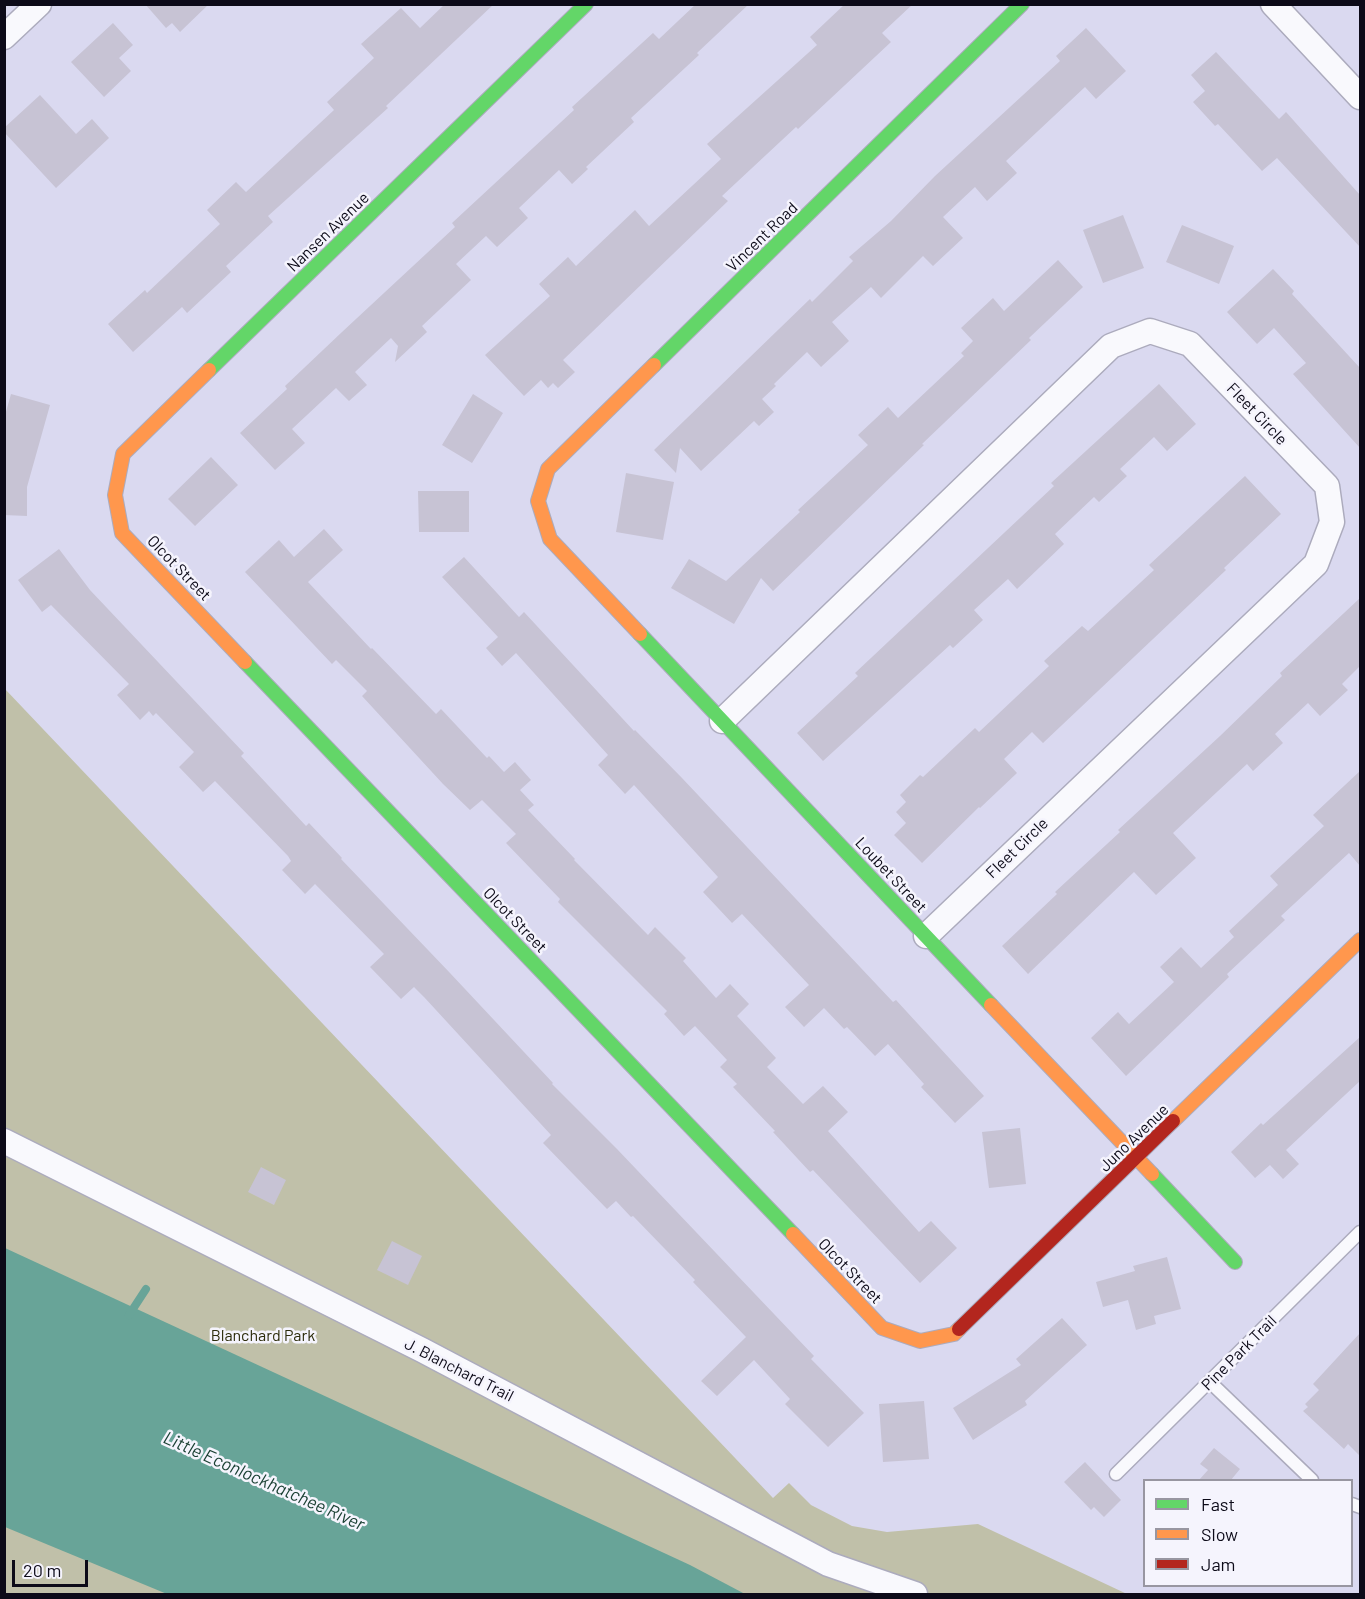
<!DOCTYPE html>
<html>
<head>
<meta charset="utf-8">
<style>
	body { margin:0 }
	#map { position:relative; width:1365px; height:1599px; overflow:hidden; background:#dad9f0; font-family:Barlow,sans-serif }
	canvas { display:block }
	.frame { position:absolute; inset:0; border:6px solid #0c0a18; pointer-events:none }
	.legend { position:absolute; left:1143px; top:1479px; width:210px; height:108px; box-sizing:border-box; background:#f5f4fd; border:2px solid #9896a1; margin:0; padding:8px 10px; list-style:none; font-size:18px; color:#0c0a18 }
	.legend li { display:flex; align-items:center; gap:12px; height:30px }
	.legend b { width:30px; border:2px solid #9896a1 }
	.scale { position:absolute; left:12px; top:1560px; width:76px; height:27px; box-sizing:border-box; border:3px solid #0c0a18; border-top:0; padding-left:8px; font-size:18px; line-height:21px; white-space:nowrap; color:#0c0a18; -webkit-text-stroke:4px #f5f4fd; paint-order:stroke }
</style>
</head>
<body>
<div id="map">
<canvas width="1365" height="1599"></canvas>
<div class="frame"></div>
<ul class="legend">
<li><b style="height:8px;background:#63d668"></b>Fast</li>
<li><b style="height:8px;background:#ff974d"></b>Slow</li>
<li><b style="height:8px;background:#b3261e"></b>Jam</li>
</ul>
<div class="scale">20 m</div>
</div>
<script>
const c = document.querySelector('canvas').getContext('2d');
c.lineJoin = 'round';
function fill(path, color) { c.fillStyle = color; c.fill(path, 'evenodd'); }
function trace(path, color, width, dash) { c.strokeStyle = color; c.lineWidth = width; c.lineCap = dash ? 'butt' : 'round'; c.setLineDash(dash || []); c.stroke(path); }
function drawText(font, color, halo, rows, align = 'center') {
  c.font = font + ' Barlow,sans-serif'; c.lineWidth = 5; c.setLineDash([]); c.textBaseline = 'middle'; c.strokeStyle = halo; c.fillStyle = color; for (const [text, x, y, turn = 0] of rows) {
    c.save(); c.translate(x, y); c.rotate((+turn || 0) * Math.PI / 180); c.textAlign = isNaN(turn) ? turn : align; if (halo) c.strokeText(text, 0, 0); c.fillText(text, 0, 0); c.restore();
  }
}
fill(new Path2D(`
	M 5,689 L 773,1498 L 789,1483 L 811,1505 L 852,1526 L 887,1532 L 978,1524 L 1127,1594 L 5,1594 Z`), '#c0c0a9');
fill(new Path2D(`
	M 5,1248 L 690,1565 L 745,1594 L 167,1594 L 5,1527 Z`), '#68a498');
trace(new Path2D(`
	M 129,1315 L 146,1289`), '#68a498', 8);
fill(new Path2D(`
	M 145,4 L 209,4 L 180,32 L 172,23 L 166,28 Z
	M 445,4 L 494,4 L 386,106 L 388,108 L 268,216 L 273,222 L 226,266 L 231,272 L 187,313 L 182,307 L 133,352 L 108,324 L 145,290 L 147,293 L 220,224 L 207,210 L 236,182 L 246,192 L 334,110 L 327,102 L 374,58 L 361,44 L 401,8 L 420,28 Z
	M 696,4 L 749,4 L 697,53 L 699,55 L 631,118 L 634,122 L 586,167 L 588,169 L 572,184 L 559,170 L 519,208 L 528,218 L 497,247 L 486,236 L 456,264 L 471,280 L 422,326 L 427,332 L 395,362 L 398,346 L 391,338 L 355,372 L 367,385 L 349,401 L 336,388 L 292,429 L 305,443 L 275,470 L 240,433 L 287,389 L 285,386 L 342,332 L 455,227 L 452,223 L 574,110 L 572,107 L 653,33 L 659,39 Z
	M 845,4 L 913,4 L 882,33 L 891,42 L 798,129 L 796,127 L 722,196 L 728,201 L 563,360 L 575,372 L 558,388 L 553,383 L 548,388 L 541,380 L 524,396 L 485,355 L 550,296 L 539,284 L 568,257 L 576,266 L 635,210 L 649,226 L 721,159 L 707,144 L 817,45 L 810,37 Z
	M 113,23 L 133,45 L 119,58 L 131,71 L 104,97 L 71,62 Z
	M 1086,28 L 1126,71 L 1096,99 L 1085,87 L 1006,161 L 1017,173 L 987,201 L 975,187 L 943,217 L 963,238 L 933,266 L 923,256 L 881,298 L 871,287 L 832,322 L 849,341 L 821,367 L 807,352 L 774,384 L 776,386 L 762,399 L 774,412 L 759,426 L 754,421 L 701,471 L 680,448 L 676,473 L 654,450 L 810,299 L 812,302 L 853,261 L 849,257 L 891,221 L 935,176 L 1060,61 L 1056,56 Z
	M 1216,52 L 1279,119 L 1286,112 L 1360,195 L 1360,247 L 1277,158 L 1262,171 L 1218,124 L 1215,126 L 1193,102 L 1205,91 L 1191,75 Z
	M 40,95 L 76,134 L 92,119 L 109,138 L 56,188 L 4,132 L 4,128 Z
	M 1123,215 L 1144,268 L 1103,283 L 1083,230 Z
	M 1182,225 L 1234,246 L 1219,284 L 1166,262 Z
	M 1058,260 L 1083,287 L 1029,338 L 1031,340 L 922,444 L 924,445 L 773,591 L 761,578 L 734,624 L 671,588 L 689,559 L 726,581 L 800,512 L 798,510 L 868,445 L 858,435 L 888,407 L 898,418 L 964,356 L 961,353 L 973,341 L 961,328 L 993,298 L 1004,311 Z
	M 1273,269 L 1294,291 L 1292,294 L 1360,368 L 1360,448 L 1293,374 L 1306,363 L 1274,328 L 1257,344 L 1227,312 Z
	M 1159,384 L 1196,424 L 1167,451 L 1154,437 L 1120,469 L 1127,476 L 1099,502 L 1094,497 L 1055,534 L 1064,544 L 1017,589 L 1008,579 L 974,610 L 983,620 L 953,648 L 950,645 L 823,761 L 797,733 L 858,676 L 855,673 L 1054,486 L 1051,483 Z
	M 11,394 L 50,405 L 27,487 L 27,516 L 4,515 L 4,419 Z
	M 473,394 L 503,413 L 472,463 L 442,445 Z
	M 211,457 L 238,485 L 195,526 L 168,499 Z
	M 626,473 L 674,482 L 663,540 L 616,532 Z
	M 1245,476 L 1281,514 L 1224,568 L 1226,570 L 1043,743 L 1032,732 L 1004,759 L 1017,773 L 980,808 L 979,807 L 922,863 L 894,835 L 906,823 L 896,812 L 906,802 L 900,795 L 920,775 L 923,777 L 975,728 L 979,732 L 1049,666 L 1044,661 L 1082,626 L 1088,631 L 1154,570 L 1149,565 Z
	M 418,491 L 469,491 L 469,532 L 419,532 Z
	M 324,529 L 343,550 L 308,582 L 371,649 L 372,648 L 436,714 L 441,709 L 487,758 L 489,756 L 504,772 L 515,762 L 531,780 L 520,790 L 534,805 L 528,810 L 575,859 L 574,860 L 648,935 L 655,927 L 686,958 L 683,961 L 716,998 L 730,984 L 749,1004 L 737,1016 L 776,1058 L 767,1067 L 803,1104 L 823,1086 L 848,1112 L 828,1131 L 919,1232 L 931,1221 L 957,1248 L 920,1283 L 813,1170 L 810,1172 L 773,1132 L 775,1131 L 733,1087 L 737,1084 L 720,1067 L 727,1060 L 695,1026 L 684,1036 L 664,1014 L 667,1011 L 558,902 L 560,899 L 506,843 L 516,834 L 482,800 L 470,810 L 443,784 L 362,696 L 367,691 L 336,660 L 332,664 L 245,572 L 279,540 L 294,557 Z
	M 59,549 L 90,590 L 244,753 L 241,756 L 306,826 L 309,823 L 342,858 L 341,859 L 450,973 L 553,1083 L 552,1084 L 617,1149 L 814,1356 L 811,1359 L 864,1413 L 828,1447 L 785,1404 L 790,1399 L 754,1360 L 717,1396 L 701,1381 L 746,1337 L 693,1282 L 695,1280 L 633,1216 L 631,1217 L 616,1201 L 607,1209 L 543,1143 L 551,1135 L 424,997 L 414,987 L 401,999 L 370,967 L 384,954 L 315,884 L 305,894 L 282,870 L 291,861 L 288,856 L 215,781 L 203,792 L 179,767 L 194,752 L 156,713 L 153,716 L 149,711 L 140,720 L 117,695 L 129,684 L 51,605 L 42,612 L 18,580 Z
	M 464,557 L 519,617 L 524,612 L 634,731 L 635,730 L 682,778 L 893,1002 L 896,1000 L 984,1096 L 955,1123 L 921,1087 L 924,1084 L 888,1044 L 875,1056 L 847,1027 L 844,1029 L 824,1008 L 804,1027 L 785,1007 L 809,985 L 742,914 L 732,923 L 703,892 L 718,877 L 634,785 L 625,794 L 598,765 L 608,755 L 516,653 L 502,666 L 486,648 L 498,637 L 442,577 Z
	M 1360,598 L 1360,666 L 1342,684 L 1348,690 L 1320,716 L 1308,703 L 1275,734 L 1283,743 L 1253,771 L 1247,764 L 1173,833 L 1196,858 L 1156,895 L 1134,872 L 1028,974 L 1002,946 L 1057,894 L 1055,892 L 1120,832 L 1118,830 L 1220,736 L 1282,676 L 1280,673 Z
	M 1360,771 L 1360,866 L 1349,853 L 1281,916 L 1285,920 L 1227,974 L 1229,977 L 1126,1076 L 1091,1038 L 1118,1012 L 1129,1024 L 1174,982 L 1160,967 L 1181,947 L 1201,968 L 1234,937 L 1229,931 L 1278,885 L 1270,876 L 1324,826 L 1313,815 Z
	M 1360,1037 L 1360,1081 L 1286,1150 L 1299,1164 L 1283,1179 L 1270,1165 L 1255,1178 L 1231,1152 L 1261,1123 L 1263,1125 Z
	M 1020,1128 L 1026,1184 L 989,1188 L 982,1132 Z
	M 261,1167 L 286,1180 L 274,1205 L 248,1192 Z
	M 392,1241 L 422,1256 L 408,1285 L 377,1270 Z
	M 1167,1257 L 1181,1309 L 1154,1316 L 1156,1324 L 1136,1330 L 1128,1300 L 1103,1307 L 1096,1282 L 1135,1271 L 1133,1266 Z
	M 1062,1318 L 1087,1345 L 1025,1401 L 1027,1405 L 973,1440 L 953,1408 L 1021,1365 L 1016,1359 Z
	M 1360,1333 L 1360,1456 L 1348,1444 L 1344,1449 L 1303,1411 L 1308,1407 L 1305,1404 L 1319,1390 L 1313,1384 Z
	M 924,1401 L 929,1459 L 883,1462 L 879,1404 Z
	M 1214,1448 L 1240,1469 L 1231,1480 L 1199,1480 L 1208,1470 L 1200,1464 Z
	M 1085,1462 L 1121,1500 L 1104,1517 L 1094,1507 L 1091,1510 L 1064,1482 Z`), '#c7c3d4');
const lane = new Path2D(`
	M 1210,1382 L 1312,1480
	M 1116,1474 L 1360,1232
	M 1352,1504 L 1360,1507`);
const street = new Path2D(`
	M 1273,4 L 1360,97
	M 4,37 L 39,4
	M 722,721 L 1111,346 L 1150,331 L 1190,344 L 1327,486 L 1332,522 L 1316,564 L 926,936
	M 4,1141 L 422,1350 L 828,1564 L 915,1594`);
const fast = new Path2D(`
	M 654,365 L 1022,4
	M 209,370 L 586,4
	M 640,634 L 991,1005
	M 245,662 L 793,1234
	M 1152,1174 L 1235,1262`);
const slow = new Path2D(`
	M 209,370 L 123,454 L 115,495 L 122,533 L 245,662
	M 640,634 L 550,539 L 538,501 L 548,469 L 654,365
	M 991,1005 L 1152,1174
	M 1173,1121 L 1360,940
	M 793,1234 L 882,1328 L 920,1341 L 954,1334 L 959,1329`);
const jam = new Path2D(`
	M 959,1329 L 1173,1121`);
trace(lane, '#acabbd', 15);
trace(street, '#acabbd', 27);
trace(fast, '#acabbd', 16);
trace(slow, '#acabbd', 16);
trace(jam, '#acabbd', 16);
trace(lane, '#f9f9fd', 12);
trace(street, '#f9f9fd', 24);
trace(fast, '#63d668', 14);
trace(slow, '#ff974d', 14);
trace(jam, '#b3261e', 14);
drawText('16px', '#0c0a18', '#f5f4fd', [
	["Nansen Avenue",328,232,-44],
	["Vincent Road",762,237,-44],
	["Fleet Circle",1257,414,46],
	["Olcot Street",179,568,46],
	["Fleet Circle",1017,848,-44],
	["Loubet Street",891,875,47],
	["Olcot Street",515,920,46],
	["Juno Avenue",1134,1138,-44],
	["Olcot Street",850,1271,46],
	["Pine Park Trail",1239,1353,-45],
	["J. Blanchard Trail",459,1370,27]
]);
drawText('16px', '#2c2c0b', '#f5f4fd', [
	["Blanchard Park",263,1336]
]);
drawText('italic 18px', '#1b4134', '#f5f4fd', [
	["Little Econlockhatchee River",264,1481,24]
]);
</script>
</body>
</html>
